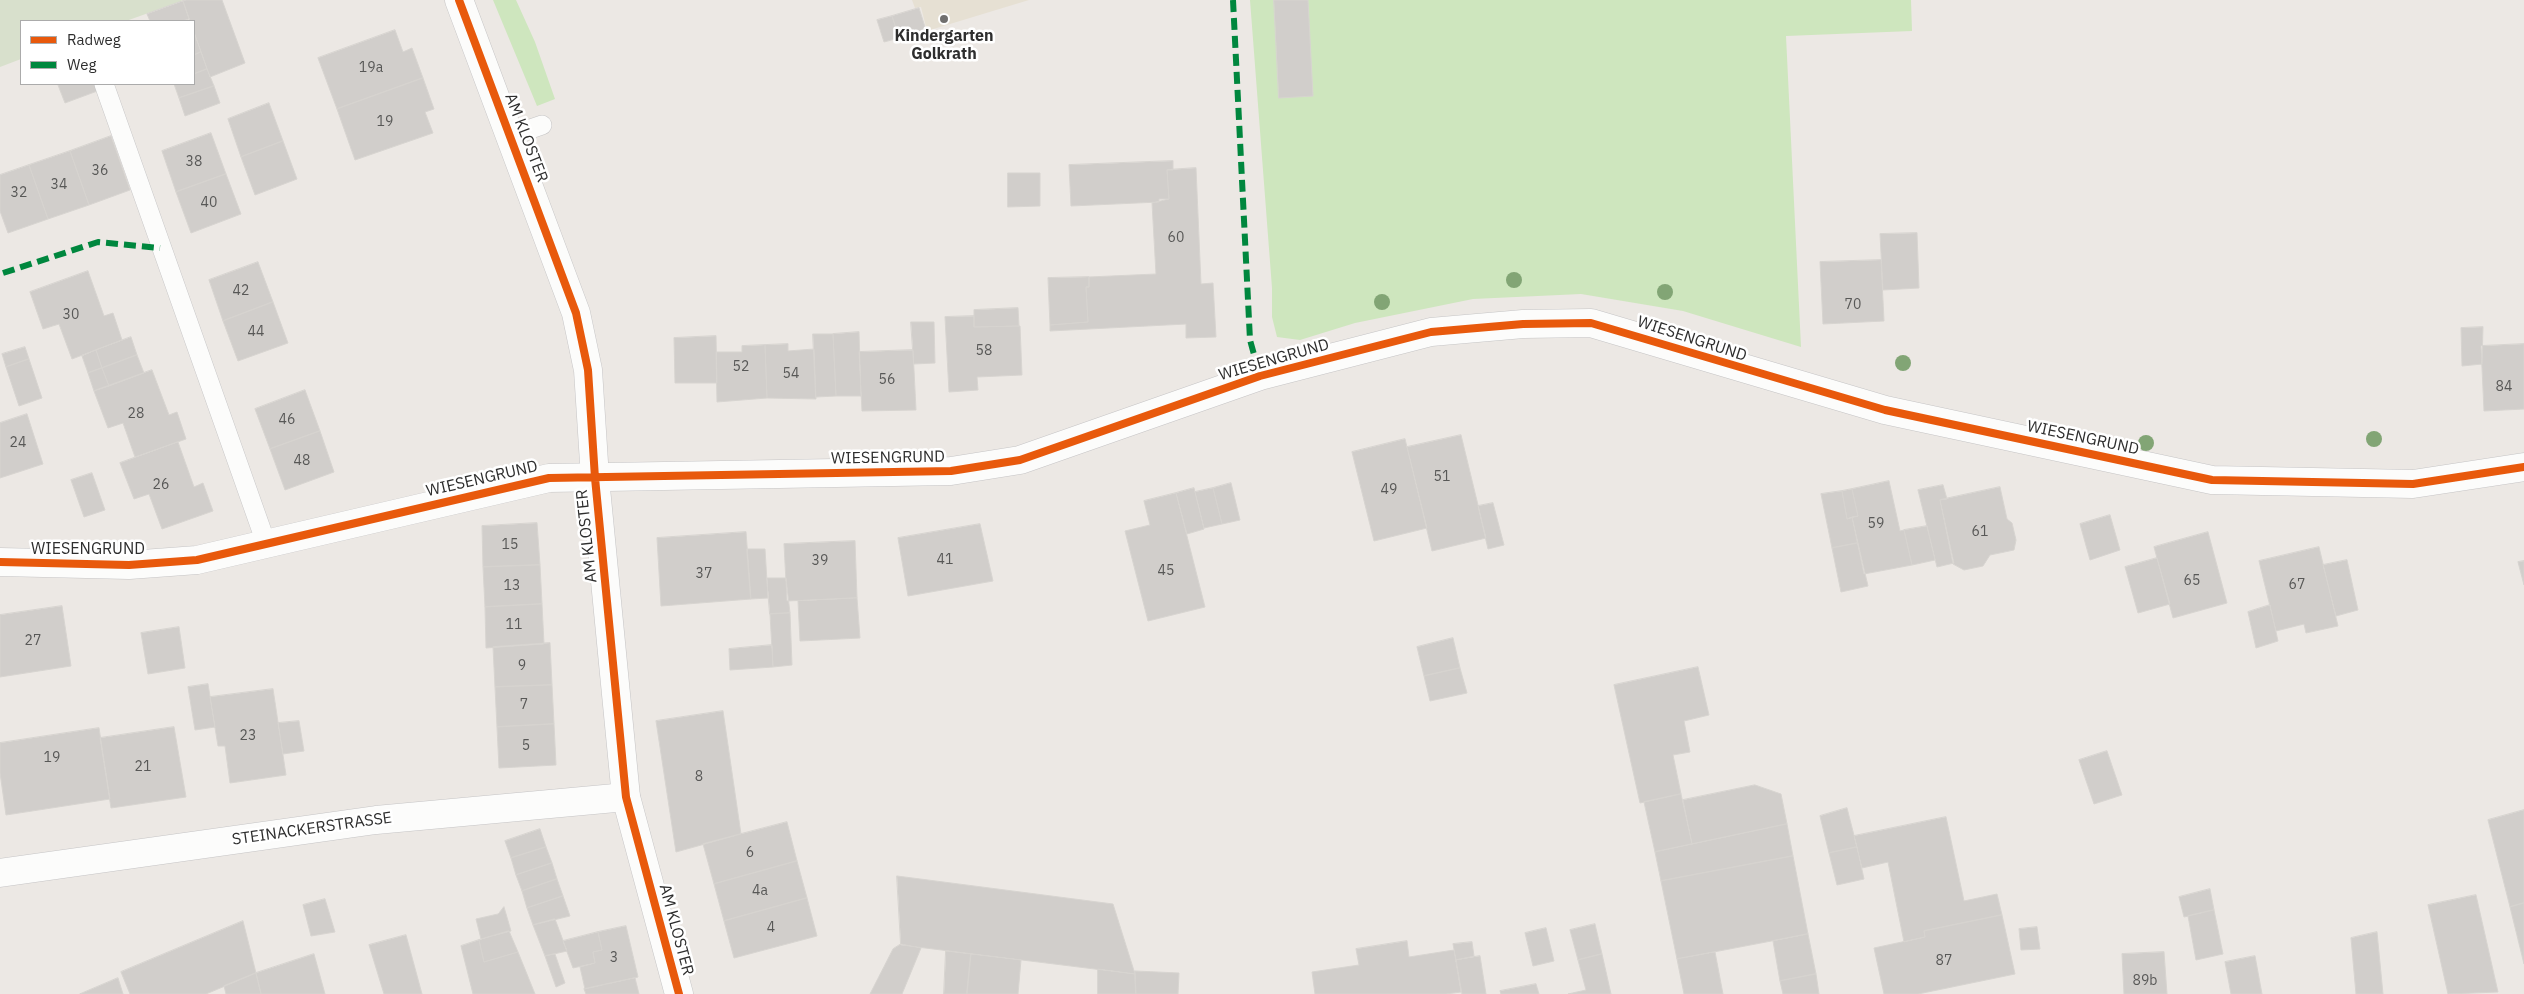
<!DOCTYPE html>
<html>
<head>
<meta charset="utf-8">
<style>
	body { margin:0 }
	#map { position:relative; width:2524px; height:994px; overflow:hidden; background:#ece8e4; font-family:"IBM Plex Sans",sans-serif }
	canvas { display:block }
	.legend { position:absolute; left:20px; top:20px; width:175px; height:65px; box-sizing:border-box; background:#fff; border:1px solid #ababab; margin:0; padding:6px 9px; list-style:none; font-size:15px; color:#2e2e2e }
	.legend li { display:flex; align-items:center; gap:10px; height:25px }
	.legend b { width:25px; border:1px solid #ababab }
</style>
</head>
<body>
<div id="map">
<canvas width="2524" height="994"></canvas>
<ul class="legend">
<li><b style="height:6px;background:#e8590c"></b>Radweg</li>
<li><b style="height:6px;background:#00873e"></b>Weg</li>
</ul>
</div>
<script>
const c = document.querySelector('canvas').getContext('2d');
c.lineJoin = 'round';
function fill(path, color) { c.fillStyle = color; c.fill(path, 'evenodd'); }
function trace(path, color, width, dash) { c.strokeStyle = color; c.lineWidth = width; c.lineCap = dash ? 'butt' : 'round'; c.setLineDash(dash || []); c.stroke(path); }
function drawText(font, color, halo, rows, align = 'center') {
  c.font = font + ' "IBM Plex Sans",sans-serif'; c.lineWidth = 5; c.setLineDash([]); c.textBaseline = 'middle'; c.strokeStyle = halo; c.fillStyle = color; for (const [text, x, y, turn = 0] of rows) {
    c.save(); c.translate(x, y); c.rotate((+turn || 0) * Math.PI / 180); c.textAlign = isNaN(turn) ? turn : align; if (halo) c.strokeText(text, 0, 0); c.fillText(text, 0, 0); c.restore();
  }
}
fill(new Path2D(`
	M 912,0 L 1029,0 L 927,31 L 921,7 L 915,8 Z`), '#e6e0d3');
fill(new Path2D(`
	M 493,0 L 516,0 L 535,42 L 555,99 L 537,106 Z
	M 1250,0 L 1911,0 L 1912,31 L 1786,36 L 1801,347 L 1683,311 L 1581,294 L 1473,299 L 1355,323 L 1300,340 L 1277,337 L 1272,317 L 1272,288 Z`), '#cee6be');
fill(new Path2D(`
	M 0,0 L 181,0 L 182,1 L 126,21 L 21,21 L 21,59 L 0,67 Z`), '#d8e0cc');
const building = new Path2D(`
	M 186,0 L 222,0 L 245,63 L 210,77 L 194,32 L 194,21 L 190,21 L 183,1 Z
	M 1274,0 L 1308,0 L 1313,96 L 1279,98 Z
	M 183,1 L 189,19 L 182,21 L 150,21 L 147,14 Z
	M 919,8 L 926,30 L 899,38 L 892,16 Z
	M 892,16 L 899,38 L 884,42 L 877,20 Z
	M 395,30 L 403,52 L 412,48 L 423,78 L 337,109 L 318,58 Z
	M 195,35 L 201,52 L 194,55 L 194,36 Z
	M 201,52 L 207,69 L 194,74 L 194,55 Z
	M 207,69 L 214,86 L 179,98 L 174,84 L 194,84 L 194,74 Z
	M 423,78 L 434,109 L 425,112 L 433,133 L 355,160 L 337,109 Z
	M 61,84 L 98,84 L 100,90 L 65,103 L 58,85 Z
	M 214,86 L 220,103 L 185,116 L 179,98 Z
	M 269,103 L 283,141 L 241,157 L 228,119 Z
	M 211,133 L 226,174 L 176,192 L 162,151 Z
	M 111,136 L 130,190 L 89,205 L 70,151 Z
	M 283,141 L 297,179 L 255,195 L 241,157 Z
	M 70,151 L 89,205 L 48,219 L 29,165 Z
	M 1173,161 L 1173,170 L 1167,170 L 1169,199 L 1159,199 L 1159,202 L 1071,206 L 1069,165 Z
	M 29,165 L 48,219 L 8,233 L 0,211 L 0,175 Z
	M 1196,168 L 1201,284 L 1213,283 L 1216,337 L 1186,338 L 1186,324 L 1050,331 L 1050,325 L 1088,322 L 1086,287 L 1089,287 L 1089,277 L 1156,274 L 1152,203 L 1169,199 L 1167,170 Z
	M 1008,173 L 1040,173 L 1040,206 L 1008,207 Z
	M 226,174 L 241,214 L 191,233 L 176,192 Z
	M 1917,233 L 1919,288 L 1883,290 L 1880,234 Z
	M 1881,260 L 1884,321 L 1823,324 L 1820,262 Z
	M 258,262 L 273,302 L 223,321 L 209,280 Z
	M 88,271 L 104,316 L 113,313 L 122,340 L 72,359 L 59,324 L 43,329 L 30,292 Z
	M 1089,277 L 1089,287 L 1086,287 L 1088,322 L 1050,325 L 1048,278 Z
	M 273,302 L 288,343 L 238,361 L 223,321 Z
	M 1018,308 L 1019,326 L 974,327 L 974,310 Z
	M 974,316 L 974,327 L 1020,326 L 1022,375 L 977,377 L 978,390 L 949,392 L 945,317 Z
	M 911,322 L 934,322 L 935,363 L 914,364 Z
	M 2483,327 L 2482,364 L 2462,366 L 2461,328 Z
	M 859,332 L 861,396 L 836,396 L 833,334 Z
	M 813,334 L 833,334 L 836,396 L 816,397 Z
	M 716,336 L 717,383 L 675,383 L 674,338 Z
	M 131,337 L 137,355 L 102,368 L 96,350 Z
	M 788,344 L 788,351 L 814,349 L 816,399 L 767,398 L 765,345 Z
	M 2524,344 L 2524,409 L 2484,411 L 2481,346 Z
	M 765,345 L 767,398 L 717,402 L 716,352 L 742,352 L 742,346 Z
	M 25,347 L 29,359 L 6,367 L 2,354 Z
	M 96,350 L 102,368 L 88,373 L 82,356 Z
	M 913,350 L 916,410 L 862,411 L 859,352 Z
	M 137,355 L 144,373 L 109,386 L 102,368 Z
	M 29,359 L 42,398 L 19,406 L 6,367 Z
	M 102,368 L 109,386 L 94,391 L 88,373 Z
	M 152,370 L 169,415 L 177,412 L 186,439 L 135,457 L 123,423 L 108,428 L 94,391 Z
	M 305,390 L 320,431 L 270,449 L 255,409 Z
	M 27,414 L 43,464 L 0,478 L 0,423 Z
	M 320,431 L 334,472 L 285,490 L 270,449 Z
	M 1461,435 L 1486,538 L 1432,551 L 1407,447 Z
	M 1405,439 L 1427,528 L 1374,541 L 1352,452 Z
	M 178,442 L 194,487 L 203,483 L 213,511 L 162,529 L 149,494 L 134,499 L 120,463 Z
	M 92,473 L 105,510 L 84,517 L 71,480 Z
	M 1889,481 L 1900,531 L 1904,530 L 1912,565 L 1864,574 L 1852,517 L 1858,516 L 1852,489 Z
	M 1231,483 L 1240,520 L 1222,524 L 1213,488 Z
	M 1943,485 L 1947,499 L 1940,500 L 1954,563 L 1937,567 L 1918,490 Z
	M 2000,487 L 2007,519 L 2012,523 L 2016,540 L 2014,550 L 1990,555 L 1983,566 L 1964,570 L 1953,564 L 1940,500 Z
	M 1194,488 L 1204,529 L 1187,534 L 1176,493 Z
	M 1213,488 L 1222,524 L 1204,528 L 1195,492 Z
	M 1852,489 L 1858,516 L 1847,519 L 1842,491 Z
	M 1842,491 L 1847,519 L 1852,517 L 1858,543 L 1832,548 L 1821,494 Z
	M 1176,493 L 1205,607 L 1148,621 L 1125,531 L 1150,525 L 1144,501 Z
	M 1493,503 L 1504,545 L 1488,549 L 1478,506 Z
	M 2110,515 L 2120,550 L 2090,560 L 2080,524 Z
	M 537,523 L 540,565 L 483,567 L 482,526 Z
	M 980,524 L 993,581 L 908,596 L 898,538 Z
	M 1927,526 L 1935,560 L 1912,565 L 1904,530 Z
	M 746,532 L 751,599 L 661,606 L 657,538 Z
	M 2208,532 L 2227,603 L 2173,618 L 2154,547 Z
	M 855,541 L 857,598 L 787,601 L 784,544 Z
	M 1858,543 L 1868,586 L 1841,592 L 1832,548 Z
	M 2319,547 L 2338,626 L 2306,633 L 2304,624 L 2276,631 L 2259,561 Z
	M 747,549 L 765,549 L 768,598 L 751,599 Z
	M 2157,558 L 2170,604 L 2138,613 L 2125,567 Z
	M 2347,560 L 2358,610 L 2336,616 L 2323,565 Z
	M 2524,561 L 2524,585 L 2518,562 Z
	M 540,565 L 542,604 L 485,607 L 483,567 Z
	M 767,578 L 786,578 L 790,613 L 770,614 Z
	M 857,598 L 860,638 L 800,641 L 798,601 Z
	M 542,604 L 544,644 L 486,648 L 485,607 Z
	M 2270,605 L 2278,641 L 2256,648 L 2248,612 Z
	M 62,606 L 71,666 L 0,677 L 0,615 Z
	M 790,613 L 792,665 L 773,667 L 770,614 Z
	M 179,627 L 185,668 L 148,674 L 141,633 Z
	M 1453,638 L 1460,668 L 1424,676 L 1417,647 Z
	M 550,643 L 552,685 L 495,687 L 493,647 Z
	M 772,645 L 773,667 L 730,670 L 729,649 Z
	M 1698,667 L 1709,715 L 1684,721 L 1690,752 L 1673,755 L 1681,794 L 1640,803 L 1614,685 Z
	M 1460,668 L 1467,693 L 1430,701 L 1424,676 Z
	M 208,684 L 215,727 L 195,730 L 188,687 Z
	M 552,685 L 554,724 L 497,727 L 495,687 Z
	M 273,689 L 286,775 L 230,783 L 225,746 L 218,746 L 210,697 Z
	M 723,711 L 741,834 L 676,852 L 656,721 Z
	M 299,721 L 304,751 L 283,754 L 278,723 Z
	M 554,724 L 556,765 L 499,768 L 497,727 Z
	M 174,727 L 186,797 L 111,808 L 100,738 Z
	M 99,728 L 110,799 L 6,815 L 0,773 L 0,743 Z
	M 2107,751 L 2122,795 L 2094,804 L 2079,760 Z
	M 1755,785 L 1781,794 L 1787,824 L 1692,844 L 1683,800 Z
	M 1681,794 L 1692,844 L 1655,852 L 1644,802 Z
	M 1847,808 L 1857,847 L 1829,853 L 1820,816 Z
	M 2524,810 L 2524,903 L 2510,907 L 2488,820 Z
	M 1946,817 L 1964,901 L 1997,894 L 2002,915 L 1924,931 L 1925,937 L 1904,942 L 1888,862 L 1862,868 L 1854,836 Z
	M 787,822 L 797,861 L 714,884 L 703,844 Z
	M 1787,824 L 1793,856 L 1661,881 L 1655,852 Z
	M 540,829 L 546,847 L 511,858 L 505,841 Z
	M 546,847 L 552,863 L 516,875 L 511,858 Z
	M 1857,847 L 1864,879 L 1837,885 L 1829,853 Z
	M 1793,856 L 1808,934 L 1677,959 L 1661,881 Z
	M 797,861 L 807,898 L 724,921 L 714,884 Z
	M 552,863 L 557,879 L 522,891 L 516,875 Z
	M 897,876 L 1113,904 L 1135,974 L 901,945 Z
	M 557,879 L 563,896 L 527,908 L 522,891 Z
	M 2210,889 L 2214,910 L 2184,917 L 2179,897 Z
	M 2476,895 L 2498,992 L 2448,994 L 2428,905 Z
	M 563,896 L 570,916 L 533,925 L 527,908 Z
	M 807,898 L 817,936 L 734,958 L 724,921 Z
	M 325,899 L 335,932 L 311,936 L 303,905 Z
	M 2524,903 L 2524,964 L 2510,907 Z
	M 504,907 L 511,931 L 481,939 L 476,919 L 498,914 Z
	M 2214,910 L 2223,954 L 2196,960 L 2188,916 Z
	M 2002,915 L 2015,974 L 1918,994 L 1884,994 L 1874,948 L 1925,937 L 1924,931 Z
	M 555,919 L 567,951 L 545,956 L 533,925 Z
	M 243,921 L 256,973 L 206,994 L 130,994 L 121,972 Z
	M 1595,924 L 1602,954 L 1578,960 L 1570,930 Z
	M 626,926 L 638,977 L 585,989 L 580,967 L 595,963 L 593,952 L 602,950 L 598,932 Z
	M 2037,927 L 2040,949 L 2021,950 L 2019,929 Z
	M 1546,928 L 1554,961 L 1533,966 L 1525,933 Z
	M 509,931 L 518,952 L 484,962 L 479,940 Z
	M 598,932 L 602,950 L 593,952 L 595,963 L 573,968 L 563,941 Z
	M 2377,932 L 2383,994 L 2356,994 L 2351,938 Z
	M 1808,934 L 1816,974 L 1780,981 L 1773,941 Z
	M 406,935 L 422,994 L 384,994 L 369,945 Z
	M 479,940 L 484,962 L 518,952 L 535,994 L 473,994 L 461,946 Z
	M 1407,941 L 1409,957 L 1454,950 L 1461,992 L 1446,994 L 1315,994 L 1312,972 L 1359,965 L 1356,949 Z
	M 1472,942 L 1474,956 L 1456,960 L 1453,944 Z
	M 901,944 L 921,948 L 902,994 L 870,994 L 893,949 Z
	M 946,951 L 971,954 L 967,994 L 944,994 Z
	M 1715,952 L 1723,994 L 1684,994 L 1677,959 Z
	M 2164,952 L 2167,994 L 2124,994 L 2122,954 Z
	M 314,954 L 325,994 L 261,994 L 256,973 Z
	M 555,954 L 565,983 L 556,987 L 545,956 Z
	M 971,954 L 1021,960 L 1018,994 L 967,994 Z
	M 1602,954 L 1611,994 L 1568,994 L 1586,990 L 1578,960 Z
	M 1480,956 L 1486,994 L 1462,994 L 1456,960 Z
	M 2255,956 L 2262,994 L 2231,994 L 2225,962 Z
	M 1098,969 L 1135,974 L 1136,994 L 1098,994 Z
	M 1135,971 L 1179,973 L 1178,994 L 1136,994 Z
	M 256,973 L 261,994 L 226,994 L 224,986 Z
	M 1816,974 L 1819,994 L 1783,994 L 1780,981 Z
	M 118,978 L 123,994 L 80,994 Z
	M 635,978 L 639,994 L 586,994 L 584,989 Z
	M 1536,984 L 1539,994 L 1501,994 L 1500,991 Z`);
fill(building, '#d1cecb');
trace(building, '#d7d4d0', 1);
const service = new Path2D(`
	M 104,84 L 266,543
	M 510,136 L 542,125`);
const minor = new Path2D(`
	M 0,562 L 129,565 L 197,560 L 549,478 L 951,471 L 1020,460 L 1260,376 L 1431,332 L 1523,324 L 1591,323 L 1885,410 L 2212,480 L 2413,484 L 2524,467
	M 0,873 L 376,820 L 626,797`);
const secondary = new Path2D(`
	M 459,0 L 576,313 L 588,370 L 595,478 L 626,797 L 679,994`);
trace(service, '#c5c4c5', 20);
trace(minor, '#c5c4c5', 29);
trace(secondary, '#c5c4c5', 29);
trace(service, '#fcfcfb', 19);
trace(minor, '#fcfcfb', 28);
trace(secondary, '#fcfcfb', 28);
trace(new Path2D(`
	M 1233,0 L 1250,340 L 1260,376
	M 3,273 L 98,242 L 160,248`), '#00873e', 6, [12, 6]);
trace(new Path2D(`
	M 459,0 L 576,313 L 588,370 L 595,478 L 626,797 L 679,994
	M 0,562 L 129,565 L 197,560 L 549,478 L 951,471 L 1020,460 L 1260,376 L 1431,332 L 1523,324 L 1591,323 L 1885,410 L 2212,480 L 2413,484 L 2524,467`), '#e8590c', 8);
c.fillStyle = '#82a575';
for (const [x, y] of [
	[1514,280],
	[1665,292],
	[1382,302],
	[1903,363],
	[2374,439],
	[2146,443]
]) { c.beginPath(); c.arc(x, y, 8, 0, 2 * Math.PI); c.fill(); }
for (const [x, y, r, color] of [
	[944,19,5,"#706f6e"]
]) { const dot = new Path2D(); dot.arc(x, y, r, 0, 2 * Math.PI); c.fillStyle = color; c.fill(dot); trace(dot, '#fff', 2); }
drawText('14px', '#585857', null, [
	["19a",371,68],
	["19",385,122],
	["38",194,162],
	["36",100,171],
	["34",59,185],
	["32",19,193],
	["40",209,203],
	["60",1176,238],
	["42",241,291],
	["70",1853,305],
	["30",71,315],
	["44",256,332],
	["58",984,351],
	["52",741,367],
	["54",791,374],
	["56",887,380],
	["84",2504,387],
	["28",136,414],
	["46",287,420],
	["24",18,443],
	["48",302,461],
	["51",1442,477],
	["26",161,485],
	["49",1389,490],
	["59",1876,524],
	["61",1980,532],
	["15",510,545],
	["41",945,560],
	["39",820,561],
	["45",1166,571],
	["37",704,574],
	["65",2192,581],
	["67",2297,585],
	["13",512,586],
	["11",514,625],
	["27",33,641],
	["9",522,666],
	["7",524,705],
	["23",248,736],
	["5",526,746],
	["19",52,758],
	["21",143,767],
	["8",699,777],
	["6",750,853],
	["4a",760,891],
	["4",771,928],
	["3",614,958],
	["87",1944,961],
	["89b",2145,981]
]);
drawText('bold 16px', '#2e2e2e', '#fff', [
	["Kindergarten",944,36],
	["Golkrath",944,54]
]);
drawText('16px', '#2e2e2e', '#fff', [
	["AM KLOSTER",526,138,69],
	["WIESENGRUND",1692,339,18],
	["WIESENGRUND",1274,360,-16],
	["WIESENGRUND",2083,438,12],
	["WIESENGRUND",888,458,-1],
	["WIESENGRUND",482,479,-13],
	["AM KLOSTER",587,536,-96],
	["WIESENGRUND",88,549],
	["STEINACKERSTRASSE",312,829,-8],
	["AM KLOSTER",676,930,75]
]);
</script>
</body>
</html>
